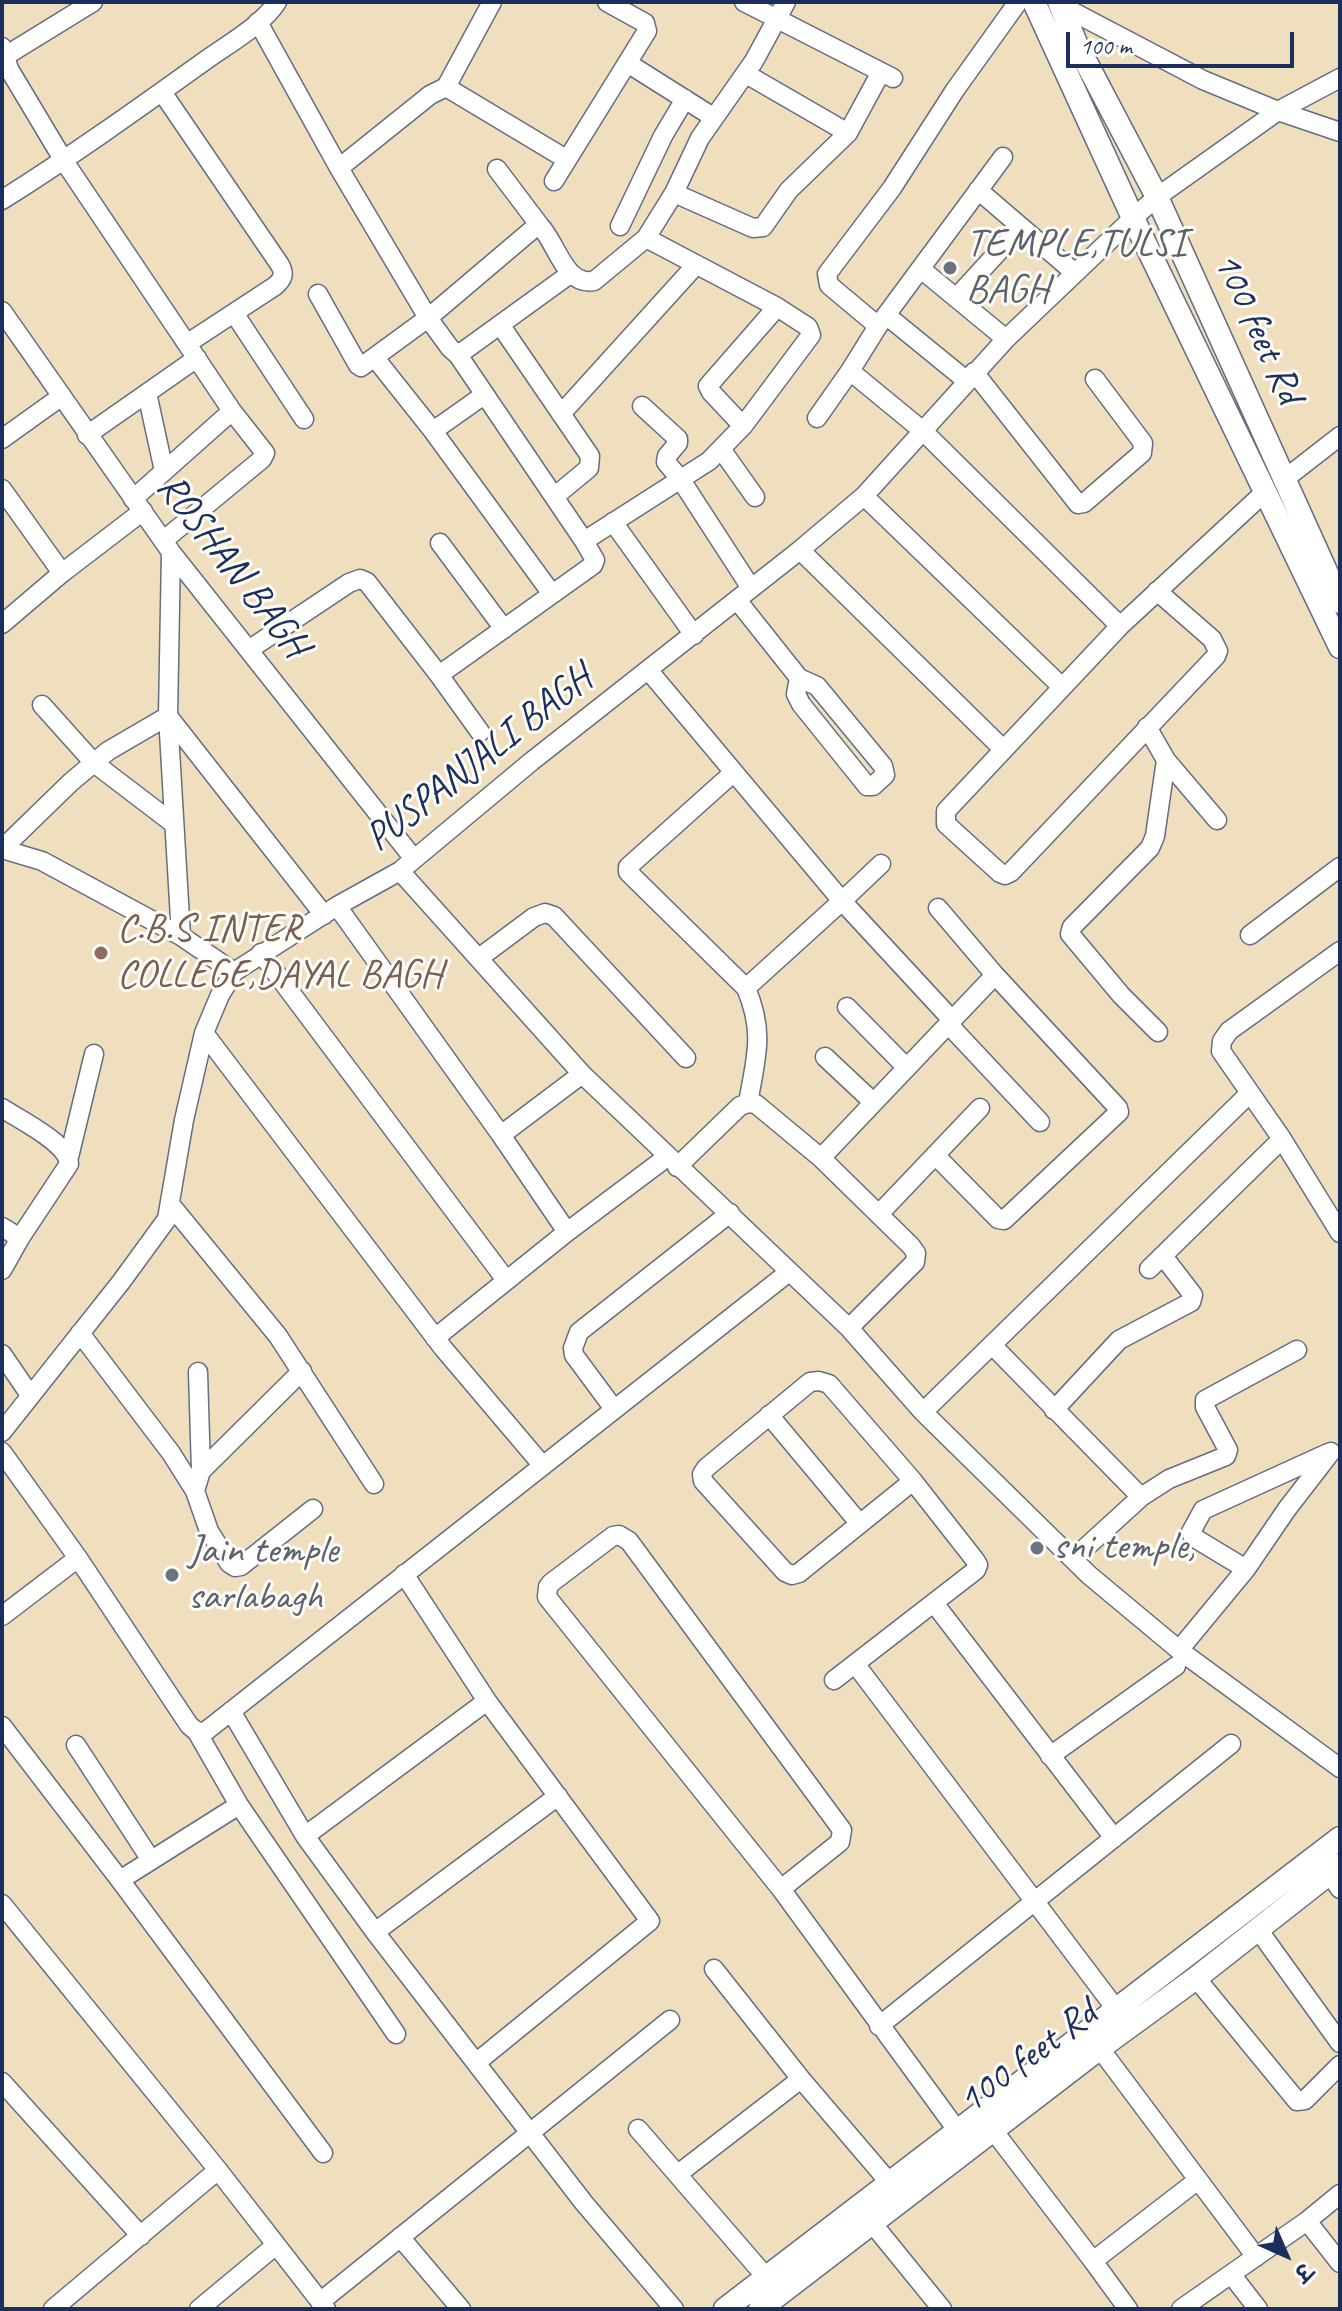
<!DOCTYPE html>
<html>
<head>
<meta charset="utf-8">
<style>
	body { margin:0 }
	#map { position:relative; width:1342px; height:2311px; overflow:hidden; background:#efdfbf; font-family:Caveat,"Playpen Sans Deva",sans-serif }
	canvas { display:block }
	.frame { position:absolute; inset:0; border:4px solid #1b2f5e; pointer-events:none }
	.north { position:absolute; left:1246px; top:2215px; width:80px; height:80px; -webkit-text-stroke:6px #fdfcf7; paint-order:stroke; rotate:135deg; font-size:22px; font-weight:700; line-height:32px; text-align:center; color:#1b2f5e }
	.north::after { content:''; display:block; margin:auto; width:28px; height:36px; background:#1b2f5e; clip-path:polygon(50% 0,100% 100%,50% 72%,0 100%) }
	.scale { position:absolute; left:1066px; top:32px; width:228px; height:36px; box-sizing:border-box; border:4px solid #1b2f5e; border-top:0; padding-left:10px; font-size:24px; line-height:28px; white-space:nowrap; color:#1b2f5e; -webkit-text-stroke:6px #fdfcf7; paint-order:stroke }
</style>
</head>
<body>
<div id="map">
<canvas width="1342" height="2311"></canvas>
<div class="frame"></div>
<div class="north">उ</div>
<div class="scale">100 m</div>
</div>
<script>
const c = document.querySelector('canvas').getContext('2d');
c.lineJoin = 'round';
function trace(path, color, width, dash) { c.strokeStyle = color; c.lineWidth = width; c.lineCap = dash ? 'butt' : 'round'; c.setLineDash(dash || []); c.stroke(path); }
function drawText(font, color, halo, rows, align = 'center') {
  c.font = font + ' Caveat,sans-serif'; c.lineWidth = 6; c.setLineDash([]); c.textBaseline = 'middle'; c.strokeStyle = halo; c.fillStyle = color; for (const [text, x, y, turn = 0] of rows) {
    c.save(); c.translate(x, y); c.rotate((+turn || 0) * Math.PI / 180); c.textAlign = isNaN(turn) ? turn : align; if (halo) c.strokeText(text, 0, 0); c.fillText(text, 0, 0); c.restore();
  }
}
const minor = new Path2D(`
	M 744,2 L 893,78
	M 1060,5 L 1203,80 L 1278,111 L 1340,132
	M 258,22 L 339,168 L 428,318 L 361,367 L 358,365 L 318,294
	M 2,47 L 9,69 L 64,161 L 232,411
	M 2,58 L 93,2
	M 629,64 L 713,117
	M 746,74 L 848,133
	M 446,87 L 492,2
	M 162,92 L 280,265 C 285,274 283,279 275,286 L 188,343
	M 339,168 L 430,95 L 446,87 L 566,159
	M 497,169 L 540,226
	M 554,181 L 647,31 L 645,23 L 607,2
	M 978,190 L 1075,273
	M 674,193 L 753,228 L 763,227 L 789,190 L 848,133 L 881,72
	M 2,200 C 72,156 139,108 206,60 C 230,43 262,25 277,2
	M 620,226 L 663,136 L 685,99
	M 646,238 L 674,193 L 700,138 L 754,61 L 786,2
	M 921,269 L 1006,339
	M 956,298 L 1021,227
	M 2,311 L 171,552 L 414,859
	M 234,313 L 304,419
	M 886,315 L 967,381
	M 501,326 L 590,456 L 589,468 L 554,497
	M 878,326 L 829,285 L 827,274 L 892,188 L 955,90 L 1018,2
	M 458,355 L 584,541
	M 375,358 L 433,431
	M 850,371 L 878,326 L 1003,157
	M 974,372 L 1078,504 L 1084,503 L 1142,453 L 1143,443 L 1095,379
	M 147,393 L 164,471
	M 484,395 L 433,431 L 552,594
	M 642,406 L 678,439 L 678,443 L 667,456 L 666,462 L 681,480 L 751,588
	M 561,414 L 695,266
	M 817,418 L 850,371 L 923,431 L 1120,626
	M 743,426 L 711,392 L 708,386 L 777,307
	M 87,435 L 197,358
	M 2,439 L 62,396
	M 721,449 L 755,497
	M 1286,478 L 1340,436
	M 2,489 L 62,573
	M 864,496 L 1062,687
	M 133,499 L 232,411 L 265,453 L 262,459 L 164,540
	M 613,522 L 694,635
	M 440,543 L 504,629
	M 800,550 L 1003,749
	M 171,552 L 168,716 L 324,915
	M 1157,591 L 1212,639 L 1218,651 L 1216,656 L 1011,872 L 1005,875 L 1000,873 L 946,824 L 946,811 L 1120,626 L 1265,492
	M 737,600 L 799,678 L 817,686 L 883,766 L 885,775 L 873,786 L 867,786 L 801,704 L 796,694 L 799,678
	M 2,624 L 62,573 L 143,511
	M 250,649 L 349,583 L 360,579 L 367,582 L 439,675
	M 649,671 L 842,901 L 746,988 L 628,872 L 628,867 L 733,773
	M 42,705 L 94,763 L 174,824
	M 1147,727 L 1166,760 L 1155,836 L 1150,848 L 1072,927 L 1070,934 L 1121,995 L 1158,1032
	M 480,732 L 439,675 L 593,565 L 595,560 L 584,541 L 709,461 L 743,426 L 811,335 L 808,327 L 777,307 L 646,238 L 594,281 C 564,286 557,243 540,226 L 533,229 L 428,318 L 450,348 L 458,355 L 570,274
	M 1166,760 L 1217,820
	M 2,849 L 71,782 L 108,751 L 168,716 L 181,936
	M 2,849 L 42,861 L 181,936 L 234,972
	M 881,864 L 842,901 L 953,1021
	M 400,871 L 582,1074 L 849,1328 L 923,1412 L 1089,1575 L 1179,1650 L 1340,1768
	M 337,906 L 501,1135 L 582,1074
	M 1250,935 L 1340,867
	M 1340,951 L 1229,1031 L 1222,1041 L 1221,1051 L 1282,1139 L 1340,1233
	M 261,953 L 506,1280
	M 479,958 L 534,917 L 545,913 L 554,916 L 686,1058
	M 746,988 C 765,1033 756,1057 748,1103
	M 847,1007 L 907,1068
	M 949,1025 L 1040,1122
	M 204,1033 L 443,1348 L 543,1466
	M 825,1057 L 873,1102
	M 2,1108 C 20,1120 68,1143 69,1164 L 20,1238 L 2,1270
	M 501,1135 L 567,1232
	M 935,1155 L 998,1219 L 1004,1220 L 1119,1112 L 1118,1108 L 995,975
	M 69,1157 L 94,1054
	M 677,1167 L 740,1106 L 748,1103 L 756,1104 L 821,1158
	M 170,1204 L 278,1336 L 374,1484
	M 879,1214 L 980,1108
	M 2,1227 L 20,1238
	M 1149,1269 L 1282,1139
	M 849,1328 L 915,1262 L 916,1253 L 911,1246 L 821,1158 L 995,975 L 938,908
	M 80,1333 L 171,1453 L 195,1491
	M 435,1338 L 567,1232 L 667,1157
	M 993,1346 L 1141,1497
	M 2,1354 L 30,1395
	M 198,1372 L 201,1471 L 195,1491 L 209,1531 L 229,1563 L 235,1567 L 241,1566 L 313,1509
	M 614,1409 L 574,1355 L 573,1348 L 579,1332 L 730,1213
	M 1054,1410 L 1119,1340 L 1191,1302 L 1193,1295 L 1163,1256
	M 923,1412 L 1250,1093
	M 769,1415 L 860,1524
	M 2,1432 L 121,1282 L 167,1219 L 184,1120 L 204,1033 L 220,995 L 234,972 L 337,906 L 400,871 L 532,761 L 800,550 L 864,496 L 1006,339 L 1133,218 L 1157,197 L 1278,111 L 1340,78
	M 2,1452 L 78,1558 L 189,1725 L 197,1732 L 206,1731 L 789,1272
	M 201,1471 L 302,1371
	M 1073,1559 L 1141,1497 L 1169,1479 L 1226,1456 L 1228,1450 L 1205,1407 L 1205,1400 L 1297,1350
	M 1246,1569 L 1193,1537 L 1191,1532 L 1203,1510 L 1328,1453
	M 404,1574 L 487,1701 L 650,1921 L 477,2062
	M 934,1603 L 1114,1838
	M 2,1616 L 78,1558
	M 1179,1650 L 1246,1569 L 1287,1509 L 1331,1452
	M 856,1665 L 1116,2009
	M 834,1680 L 976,1570 L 978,1565 L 975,1560 L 913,1481 L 829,1384 L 819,1381 L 810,1382 L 706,1468 L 702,1474 L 703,1481 L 785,1572 L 792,1575 L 799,1573 L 913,1481
	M 231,1711 L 305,1836 L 375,1932 L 584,2203 L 674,2309
	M 2,1726 L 120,1880 L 323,2153
	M 197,1732 L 239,1805 L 396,2034
	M 76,1745 L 151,1860
	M 1050,1756 L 1176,1666
	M 305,1836 L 487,1701
	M 1329,1873 L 1340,1889
	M 120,1880 L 239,1805
	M 781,1889 L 840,1842 L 842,1830 L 629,1541 L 619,1535 L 613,1536 L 551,1583 L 548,1587 L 547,1597 L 781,1889 L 957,2130
	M 2,1904 L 218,2170 L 326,2309
	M 1257,1928 L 1340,2043
	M 375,1932 L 558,1796
	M 714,1969 L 801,2079 L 889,2182
	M 1196,1978 L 1297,2101 L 1305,2100 L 1340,2065
	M 879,2026 L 1231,1744
	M 1092,2038 L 1256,2257
	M 2,2082 L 141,2236
	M 638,2129 L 766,2277
	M 993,2130 L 1093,2261
	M 678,2174 L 801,2079
	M 1307,2221 L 1340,2263
	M 872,2223 L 942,2309
	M 400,2237 L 461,2309
	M 1231,2274 L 1258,2309
	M 320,2302 L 670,2020
	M 53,2309 L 218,2170
	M 199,2309 L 276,2245
	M 1128,2309 L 1093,2261 L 1198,2180
	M 1181,2309 L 1307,2221 L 1340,2194`);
const major = new Path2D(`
	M 1034,2 L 1133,218 L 1340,647
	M 1059,2 L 1076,43 L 1157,197 L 1340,602
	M 725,2309 L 1340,1838
	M 760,2309 L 1100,2048 L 1196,1978 L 1340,1865`);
trace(minor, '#656d80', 21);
trace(major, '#656d80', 25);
trace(minor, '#fff', 18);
trace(major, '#fff', 22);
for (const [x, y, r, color] of [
	[950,268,8,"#6b7280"],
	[101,953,8,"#8d6e63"],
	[1037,1548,8,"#6b7280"],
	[172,1575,8,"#6b7280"]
]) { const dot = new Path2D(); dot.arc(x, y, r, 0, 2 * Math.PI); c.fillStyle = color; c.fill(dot); trace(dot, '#fdfcf7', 3); }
drawText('40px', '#5b616d', '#fdfcf7', [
	["TEMPLE,TULSI",966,245],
	["BAGH",966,291],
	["sni temple,",1053,1548],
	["Jain temple",188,1552],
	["sarlabagh",188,1598]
], 'left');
drawText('40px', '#1b2f5e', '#fdfcf7', [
	["100 feet Rd",1257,328,65],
	["ROSHAN BAGH",232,566,52],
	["PUSPANJALI BAGH",479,759,-38],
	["100 feet Rd",1028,2058,-37]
]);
drawText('40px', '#785e54', '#fdfcf7', [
	["C.B.S INTER",117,930],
	["COLLEGE,DAYAL BAGH",117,976]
], 'left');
</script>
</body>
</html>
